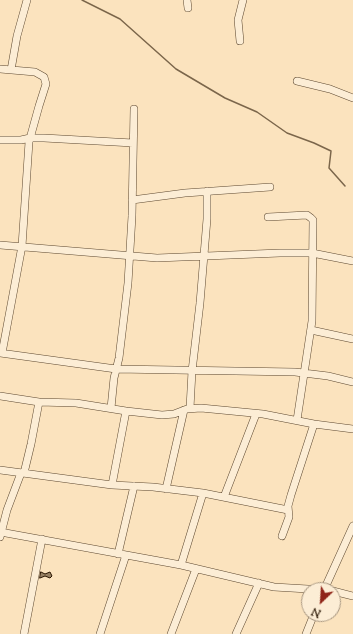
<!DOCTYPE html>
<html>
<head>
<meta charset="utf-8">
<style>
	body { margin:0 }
	#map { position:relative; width:353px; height:634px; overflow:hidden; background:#fbe3be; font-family:"Sorts Mill Goudy",serif }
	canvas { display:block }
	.north { position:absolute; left:301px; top:582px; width:40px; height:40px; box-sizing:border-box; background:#fcedd5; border:1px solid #a79680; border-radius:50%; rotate:205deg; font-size:11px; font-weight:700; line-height:16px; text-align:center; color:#281400 }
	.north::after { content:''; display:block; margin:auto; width:14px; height:18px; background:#8f2418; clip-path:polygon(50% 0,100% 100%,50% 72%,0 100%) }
</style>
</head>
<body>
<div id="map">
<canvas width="353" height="634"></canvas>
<div class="north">N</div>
</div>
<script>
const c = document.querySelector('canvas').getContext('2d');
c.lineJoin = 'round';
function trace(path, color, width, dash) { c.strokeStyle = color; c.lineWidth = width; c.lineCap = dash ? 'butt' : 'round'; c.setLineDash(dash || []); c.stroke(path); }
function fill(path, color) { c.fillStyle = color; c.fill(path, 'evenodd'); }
trace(new Path2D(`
	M 82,0 L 120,19 L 176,69 L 225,98 L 257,112 L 287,133 L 314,143 L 331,151 L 329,168 L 345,186`), '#7b664b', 1.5);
const building = new Path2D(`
	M 41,572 L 45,574 L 50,572 L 52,576 L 50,578 L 45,576 L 40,578 Z`);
fill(building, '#968063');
trace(building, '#281400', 1);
const minor = new Path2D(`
	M 187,0 L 188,8
	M 240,41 L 238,20 L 243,0
	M 0,69 L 35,72 L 44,77 L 46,84 L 39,106 L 29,142 L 22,246 L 2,353
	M 11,70 L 17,36 L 27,0
	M 297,81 L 330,89 L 353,98
	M 0,140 L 21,140 L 30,138 L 44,138 L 133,143
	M 132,200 L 185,193 L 270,187
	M 268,217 L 307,215 L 311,218 L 313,220 L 312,321 L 297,420
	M 0,245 L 157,258 L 280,253 L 312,253 L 353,261
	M 311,330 L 353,339
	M 0,353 L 116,369 L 295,372 L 328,376 L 353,382
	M 0,396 L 39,402 L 76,403 L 126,411 L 162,415 L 174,414 L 187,409 L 201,408 L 263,414 L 314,424 L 353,429
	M 111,408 L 114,378 L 119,358 L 128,283 L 132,216 L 134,109
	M 190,408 L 192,371 L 200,303 L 207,219 L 207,191
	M 0,470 L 112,485 L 153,487 L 203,493 L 288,510
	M 24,473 L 31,444 L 39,402
	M 112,485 L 126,411
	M 166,489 L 184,410
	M 224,497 L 256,414
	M 0,532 L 181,565 L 274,587 L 325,590
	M 282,536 L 289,517 L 288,506 L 291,495 L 314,424
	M 0,537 L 7,510 L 21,473
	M 118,554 L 134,486
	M 181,565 L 203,493
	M 324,590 L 353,526
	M 333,591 L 353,596
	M 24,634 L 42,539
	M 100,634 L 126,555
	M 171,634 L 196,569
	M 236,634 L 259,583
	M 306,634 L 314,614`);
trace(minor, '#5d4830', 8);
trace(minor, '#fcedd5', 7);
</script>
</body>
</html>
